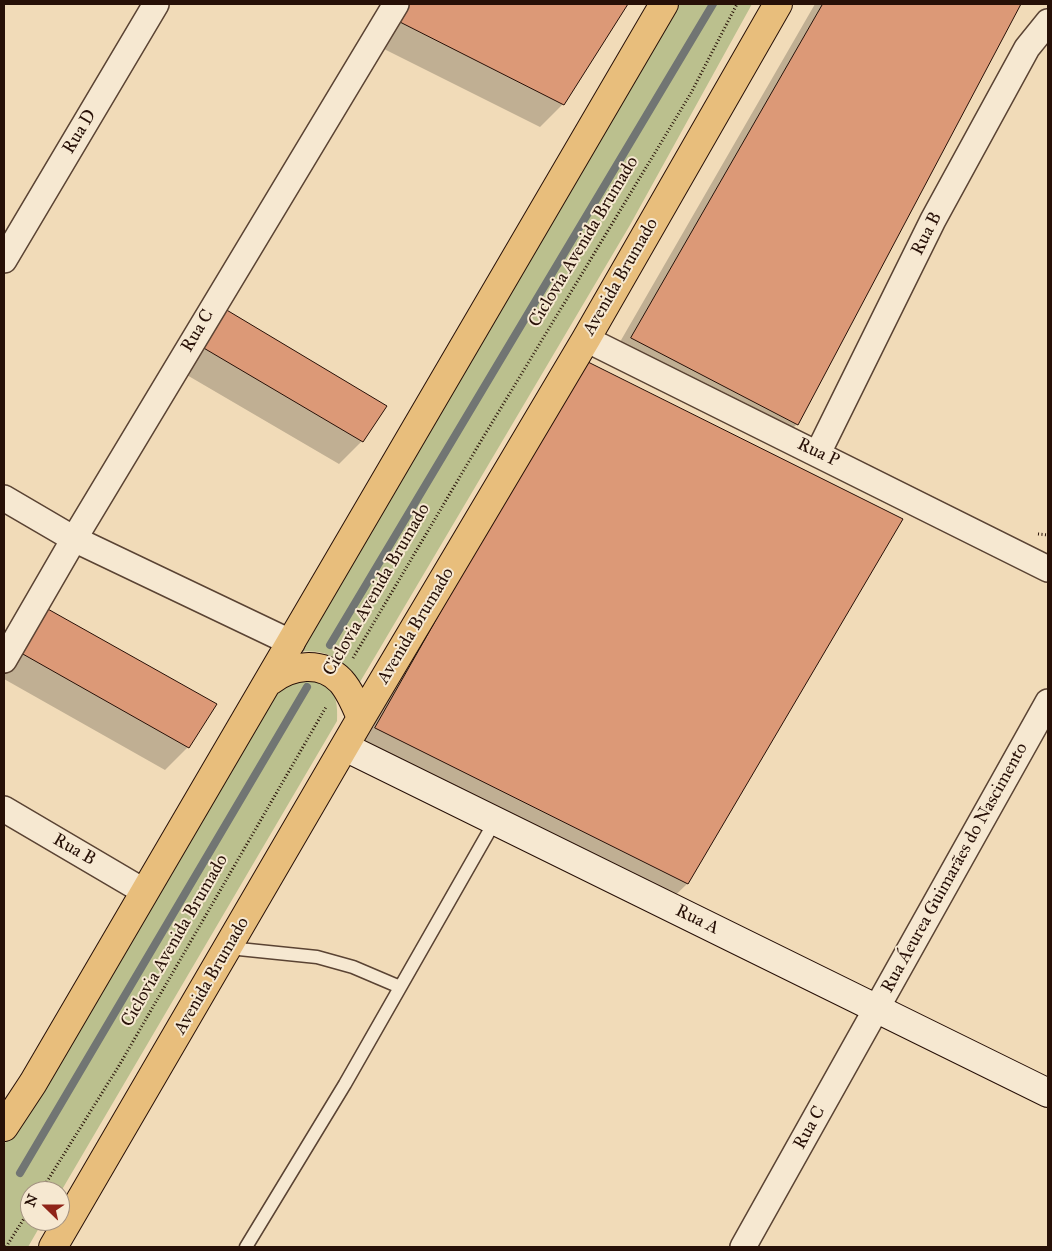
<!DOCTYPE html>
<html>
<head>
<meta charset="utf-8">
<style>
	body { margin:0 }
	#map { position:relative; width:1052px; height:1251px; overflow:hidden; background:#f1dbb8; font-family:"IM FELL Great Primer",serif }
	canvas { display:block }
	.frame { position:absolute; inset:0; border:5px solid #271007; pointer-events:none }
	.north { position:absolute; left:20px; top:1181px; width:50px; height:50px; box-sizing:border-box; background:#f6e8d1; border:1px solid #a39280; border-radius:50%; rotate:292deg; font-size:14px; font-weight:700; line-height:20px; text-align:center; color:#271007 }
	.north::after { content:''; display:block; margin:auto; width:18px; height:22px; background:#8f2418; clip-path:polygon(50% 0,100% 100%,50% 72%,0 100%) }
</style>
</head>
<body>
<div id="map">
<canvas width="1052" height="1251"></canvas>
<div class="frame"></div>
<div class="north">N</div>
</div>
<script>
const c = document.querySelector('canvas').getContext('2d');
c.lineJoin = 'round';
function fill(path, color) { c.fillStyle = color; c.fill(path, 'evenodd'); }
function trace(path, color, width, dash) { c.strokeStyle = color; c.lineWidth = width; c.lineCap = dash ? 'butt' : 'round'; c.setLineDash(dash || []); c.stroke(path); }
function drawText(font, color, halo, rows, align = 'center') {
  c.font = font + ' "IM FELL Great Primer",serif'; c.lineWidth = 4; c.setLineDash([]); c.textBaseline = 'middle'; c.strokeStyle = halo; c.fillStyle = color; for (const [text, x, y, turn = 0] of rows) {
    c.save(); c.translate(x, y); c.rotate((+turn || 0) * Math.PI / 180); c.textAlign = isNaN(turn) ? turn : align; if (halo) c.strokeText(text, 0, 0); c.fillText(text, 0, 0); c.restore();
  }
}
fill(new Path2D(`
	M 674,4 L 752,4 L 630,225 L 357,687 C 341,656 325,647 291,653 Z
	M 302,675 C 328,686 339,688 337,721 L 60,1193 L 60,1191 L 30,1191 L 30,1221 L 43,1221 L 28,1247 L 4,1247 L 4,1145 L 219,781 L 269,690 Z`), '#bbc08e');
fill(new Path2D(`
	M 391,4 L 627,4 L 563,104 L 540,127 L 368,41 Z
	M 815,4 L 1019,4 L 797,424 L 774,447 L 609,361 Z
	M 202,334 L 362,441 L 339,464 L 180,371 Z
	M 561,384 L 901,519 L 687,884 L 663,907 L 353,751 Z
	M 24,632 L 188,747 L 165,770 L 4,679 L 4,668 Z`), '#0003');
trace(new Path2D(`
	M 330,645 L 713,4
	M 20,1173 L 307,687`), '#717573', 8);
const building = new Path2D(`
	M 398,4 L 628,4 L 564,105 L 390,17 Z
	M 823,4 L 1021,4 L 798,425 L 631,338 Z
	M 225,309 L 387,406 L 363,442 L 202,347 Z
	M 584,360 L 903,519 L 688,884 L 375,728 Z
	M 46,608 L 217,704 L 189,748 L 21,653 Z`);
fill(building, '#dc9977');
trace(building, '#271007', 1);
const lane = new Path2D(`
	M 229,948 L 317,957 L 353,967 L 400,987
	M 246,1247 L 345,1084 L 495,821`);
const street = new Path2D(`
	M 4,260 L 156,4
	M 586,339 L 1048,569
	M 818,453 L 933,220 L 1027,48 L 1048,22
	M 4,498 L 74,539 L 292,643
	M 4,660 L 74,539 L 396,4
	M 4,809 L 145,892
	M 743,1247 L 1048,702`);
const secondary = new Path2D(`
	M 345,747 L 1048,1093`);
const primary = new Path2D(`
	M 270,681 C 291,665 321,660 341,681 C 350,691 356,706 361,718
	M 4,1127 L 33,1083 L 664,4
	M 53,1247 L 361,718 L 586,339 L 778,4`);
trace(lane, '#5a4333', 15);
trace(street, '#5a4333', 28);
trace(secondary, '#271007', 30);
trace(primary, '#271007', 30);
trace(new Path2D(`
	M 1038,534 L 1048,535
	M 353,658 L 478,446 L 691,93 L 737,4
	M 41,1191 L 120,1064 L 326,707
	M 6,1247 L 30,1209`), '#271007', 3, [1, 2.5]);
trace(lane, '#f6e8d1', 12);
trace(street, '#f6e8d1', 25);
trace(secondary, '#f6e8d1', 28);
trace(primary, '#e8be7c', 28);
drawText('18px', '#271007', '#f6e8d1', [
	["Rua D",80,132,-59],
	["Rua B",927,234,-63],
	["Ciclovia Avenida Brumado",584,242,-59],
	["Avenida Brumado",621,277,-60],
	["Rua C",198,331,-59],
	["Rua P",818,453,26],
	["Ciclovia Avenida Brumado",377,590,-60],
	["Avenida Brumado",416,626,-59],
	["Rua B",74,850,30],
	["Rua Áeurea Guimarães do Nascimento",955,868,-61],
	["Rua A",697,920,26],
	["Ciclovia Avenida Brumado",175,941,-60],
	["Avenida Brumado",212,976,-60],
	["Rua C",810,1128,-61]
]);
</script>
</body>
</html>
